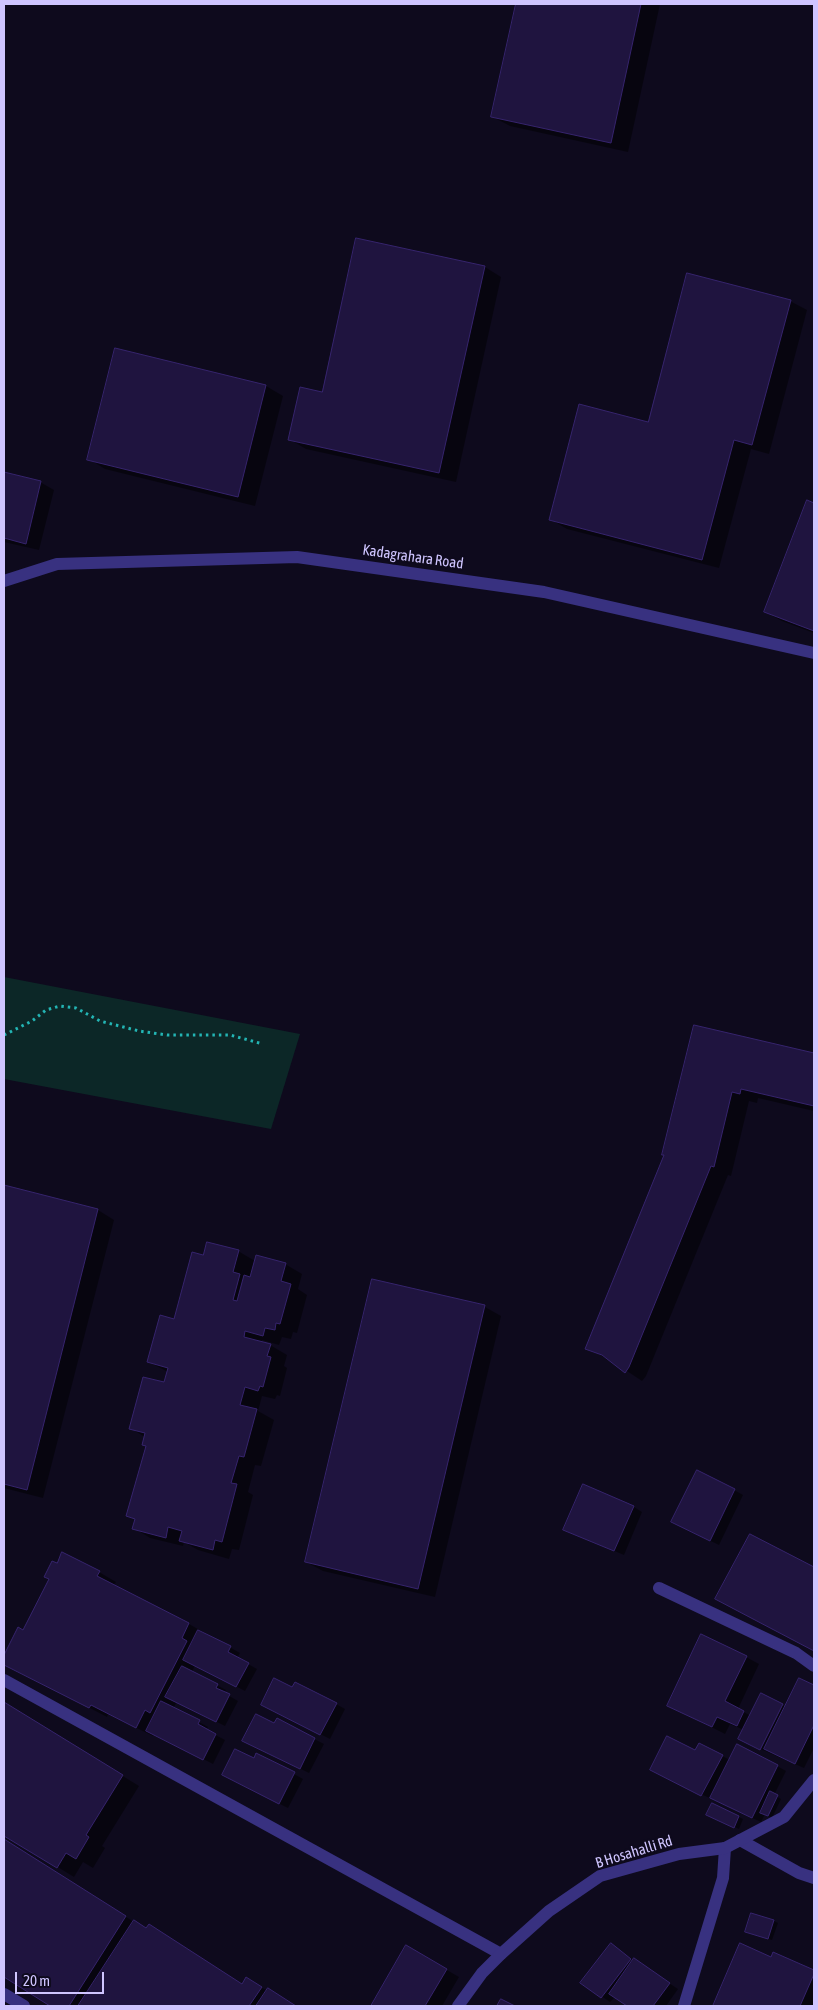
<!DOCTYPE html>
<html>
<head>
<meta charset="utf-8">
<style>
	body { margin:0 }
	#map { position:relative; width:818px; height:2010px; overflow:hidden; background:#0e0a1d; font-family:"Asap Condensed",sans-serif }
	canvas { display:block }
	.frame { position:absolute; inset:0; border:5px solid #cfc5ff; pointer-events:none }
	.scale { position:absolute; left:15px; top:1972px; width:89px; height:22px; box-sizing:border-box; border:2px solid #cfc5ff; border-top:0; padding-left:6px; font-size:15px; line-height:18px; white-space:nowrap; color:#cfc5ff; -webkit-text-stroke:4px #0e0a1d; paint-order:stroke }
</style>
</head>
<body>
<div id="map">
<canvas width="818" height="2010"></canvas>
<div class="frame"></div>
<div class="scale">20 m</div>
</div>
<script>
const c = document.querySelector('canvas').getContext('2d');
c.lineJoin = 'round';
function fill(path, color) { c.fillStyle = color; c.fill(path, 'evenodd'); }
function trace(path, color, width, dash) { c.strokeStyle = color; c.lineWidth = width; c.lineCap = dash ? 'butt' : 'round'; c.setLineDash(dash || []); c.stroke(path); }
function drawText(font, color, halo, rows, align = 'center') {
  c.font = font + ' "Asap Condensed",sans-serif'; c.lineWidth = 4; c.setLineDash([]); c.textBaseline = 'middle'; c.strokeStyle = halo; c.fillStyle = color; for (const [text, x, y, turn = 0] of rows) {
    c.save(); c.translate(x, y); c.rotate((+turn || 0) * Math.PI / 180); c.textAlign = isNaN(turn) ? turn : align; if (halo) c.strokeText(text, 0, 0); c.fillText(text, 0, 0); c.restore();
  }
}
fill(new Path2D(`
	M 4,977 L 300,1034 L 271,1129 L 4,1079 Z`), '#0c2727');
fill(new Path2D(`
	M 517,4 L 660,4 L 628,152 L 510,126 L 493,117 Z
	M 485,267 L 501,277 L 456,482 L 306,449 L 289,439 Z
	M 790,301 L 807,310 L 769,454 L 751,449 L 719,568 L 567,529 L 550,519 L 648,424 Z
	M 116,349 L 266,386 L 283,396 L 255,506 L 105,469 L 89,459 Z
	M 4,473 L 40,482 L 54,490 L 39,550 L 4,542 Z
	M 807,502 L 814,505 L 814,633 L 782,621 L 765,612 Z
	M 695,1026 L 814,1055 L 814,1111 L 758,1098 L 757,1103 L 749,1101 L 731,1176 L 728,1175 L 646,1376 L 642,1381 L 612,1361 L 587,1348 L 665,1155 Z
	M 4,1186 L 98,1210 L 114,1220 L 43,1498 L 4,1488 Z
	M 238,1251 L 255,1261 L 285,1264 L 302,1274 L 298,1289 L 307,1295 L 297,1333 L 293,1332 L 291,1339 L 282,1337 L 279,1345 L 262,1340 L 261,1343 L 270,1345 L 287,1355 L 284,1366 L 287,1368 L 280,1396 L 277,1395 L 275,1399 L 262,1396 L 258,1411 L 274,1420 L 261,1466 L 255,1465 L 248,1492 L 253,1495 L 239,1550 L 232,1549 L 229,1559 L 198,1550 L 184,1542 L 183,1546 L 150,1538 L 134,1528 L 136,1520 L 128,1516 L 147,1447 L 143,1444 L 145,1437 L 130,1428 L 165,1383 L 168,1372 L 149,1362 L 175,1320 L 204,1257 Z
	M 373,1280 L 485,1307 L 501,1316 L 435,1597 L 323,1571 L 306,1562 Z
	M 734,1490 L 743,1495 L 719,1545 L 682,1527 Z
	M 634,1507 L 642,1512 L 624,1555 L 574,1534 Z
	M 751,1535 L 814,1568 L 814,1651 L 730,1606 Z
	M 99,1572 L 116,1582 L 113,1586 L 189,1624 L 240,1653 L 237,1658 L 257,1669 L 245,1691 L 195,1665 L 192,1672 L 226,1690 L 224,1693 L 238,1701 L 225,1726 L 177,1702 L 173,1708 L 208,1727 L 206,1730 L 225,1740 L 213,1764 L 154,1734 L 153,1736 L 108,1714 L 107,1717 L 4,1663 L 4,1658 L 18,1629 L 24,1632 Z
	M 746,1657 L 759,1664 L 738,1709 L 751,1716 L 762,1695 L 786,1707 L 799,1679 L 814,1687 L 814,1748 L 804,1768 L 749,1744 L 744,1730 L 730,1724 L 725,1734 L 668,1705 Z
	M 293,1689 L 336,1704 L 345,1709 L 330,1739 L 271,1709 Z
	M 4,1703 L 139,1786 L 102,1846 L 105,1848 L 93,1868 L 83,1862 L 74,1877 L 4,1834 Z
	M 277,1720 L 324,1744 L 309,1773 L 253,1745 L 275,1725 Z
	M 696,1752 L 722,1756 L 730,1760 L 777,1766 L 786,1771 L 774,1795 L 781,1799 L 772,1818 L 765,1814 L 761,1822 L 660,1775 Z
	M 257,1754 L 303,1779 L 288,1808 L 232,1780 L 254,1760 Z
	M 712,1804 L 743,1819 L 739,1829 L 712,1816 Z
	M 4,1840 L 142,1927 L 243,1984 L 246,1979 L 295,2006 L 53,2006 L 4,1976 Z
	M 774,1921 L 778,1923 L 772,1940 L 747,1932 Z
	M 611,1945 L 678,1989 L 666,2006 L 629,2006 L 615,1997 L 610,2002 L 582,1983 Z
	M 741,1945 L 771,1958 L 774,1954 L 814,1971 L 814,2006 L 714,2006 Z
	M 407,1947 L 459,1977 L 442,2006 L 372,2006 Z`), '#0007');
const building = new Path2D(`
	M 516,4 L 641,4 L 611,143 L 491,117 Z
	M 356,238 L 485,266 L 439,473 L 288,440 L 300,387 L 322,392 Z
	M 687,273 L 791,300 L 752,445 L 734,440 L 702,560 L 549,520 L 579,404 L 648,422 Z
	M 115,348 L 266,385 L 238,497 L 87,460 Z
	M 4,472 L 41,481 L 26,544 L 4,538 Z
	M 807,500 L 814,503 L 814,631 L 764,612 Z
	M 694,1025 L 814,1053 L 814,1106 L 741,1089 L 740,1094 L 732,1092 L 714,1167 L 711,1166 L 629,1367 L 625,1373 L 602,1355 L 585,1349 L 664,1155 L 662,1155 Z
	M 4,1185 L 98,1209 L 27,1490 L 4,1484 Z
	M 207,1242 L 239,1250 L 233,1272 L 240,1274 L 233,1300 L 237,1301 L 244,1275 L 250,1277 L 256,1255 L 286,1263 L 281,1281 L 291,1284 L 280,1324 L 276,1323 L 275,1330 L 265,1328 L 263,1336 L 245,1331 L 244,1337 L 271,1344 L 267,1356 L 271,1357 L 263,1387 L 260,1386 L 258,1391 L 245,1387 L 240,1405 L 257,1409 L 244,1457 L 239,1456 L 231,1483 L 237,1484 L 222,1542 L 215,1540 L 213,1550 L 179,1541 L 182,1531 L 168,1527 L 166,1538 L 132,1529 L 135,1519 L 126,1516 L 146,1446 L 142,1445 L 145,1433 L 129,1429 L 143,1377 L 164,1382 L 168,1368 L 147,1362 L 160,1315 L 174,1319 L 192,1252 L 203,1255 Z
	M 372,1279 L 485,1305 L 418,1589 L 305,1562 Z
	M 697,1470 L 735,1489 L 710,1541 L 671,1522 Z
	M 583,1484 L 634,1506 L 614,1551 L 563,1530 Z
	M 750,1534 L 814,1567 L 814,1651 L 715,1599 Z
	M 62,1552 L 100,1571 L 97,1576 L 189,1623 L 182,1638 L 187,1641 L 150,1713 L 145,1710 L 136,1728 L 91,1705 L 89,1708 L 4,1665 L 4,1655 L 18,1627 L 23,1630 L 49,1579 L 44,1577 L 52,1561 L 57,1563 Z
	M 198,1630 L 231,1646 L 228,1652 L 249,1663 L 236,1687 L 183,1660 Z
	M 701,1634 L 747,1656 L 725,1701 L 744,1711 L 737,1726 L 717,1717 L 712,1727 L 667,1706 Z
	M 182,1666 L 218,1684 L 216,1688 L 230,1694 L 216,1722 L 165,1697 Z
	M 274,1678 L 292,1687 L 295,1682 L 337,1703 L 320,1735 L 261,1705 Z
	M 799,1678 L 814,1685 L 814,1725 L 795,1764 L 764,1749 Z
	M 761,1693 L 783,1704 L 760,1750 L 738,1739 Z
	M 161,1701 L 200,1720 L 198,1724 L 216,1734 L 203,1760 L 146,1731 Z
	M 4,1702 L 123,1775 L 86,1835 L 89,1837 L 76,1859 L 66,1853 L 57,1868 L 4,1836 Z
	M 256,1714 L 274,1723 L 277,1718 L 315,1738 L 300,1769 L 242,1741 Z
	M 667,1736 L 695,1750 L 699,1743 L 723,1755 L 701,1796 L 650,1770 Z
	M 737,1744 L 778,1765 L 752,1818 L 710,1798 Z
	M 235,1749 L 254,1758 L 256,1753 L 295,1772 L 279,1804 L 222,1775 Z
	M 770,1791 L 778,1795 L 768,1816 L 760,1813 Z
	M 712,1803 L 739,1816 L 734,1828 L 706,1815 Z
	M 4,1839 L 126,1916 L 69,2006 L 50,2006 L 4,1977 Z
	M 751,1913 L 774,1920 L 768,1939 L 745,1932 Z
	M 134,1920 L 146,1928 L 149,1924 L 242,1984 L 246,1977 L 262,1987 L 249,2006 L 78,2006 Z
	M 611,1943 L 631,1959 L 601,1998 L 580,1983 Z
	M 740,1943 L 771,1957 L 773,1952 L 814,1970 L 814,1974 L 800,2006 L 713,2006 Z
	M 406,1945 L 447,1969 L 425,2006 L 371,2006 Z
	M 634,1958 L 670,1983 L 653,2006 L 627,2006 L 609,1994 Z
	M 268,1988 L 296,2006 L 256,2006 Z
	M 501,1999 L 515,2006 L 497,2006 Z`);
fill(building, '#1f143f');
trace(building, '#36246d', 1);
trace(new Path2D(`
	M 4,1035 L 32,1021 L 46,1010 L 60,1006 L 76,1008 L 100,1021 L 139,1031 L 167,1035 L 230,1035 L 263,1044`), '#23b5b4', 3, [2.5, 4]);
trace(new Path2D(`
	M 659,1588 L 796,1653 L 814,1666
	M 4,1680 L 501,1954
	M 740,1840 L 799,1873 L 814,1878
	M 4,1994 L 24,2006
	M 684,2006 L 723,1878 L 725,1848`), '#383180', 12);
trace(new Path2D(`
	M 4,581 L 57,564 L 297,557 L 544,592 L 814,653
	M 458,2006 L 482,1973 L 501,1954 L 549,1911 L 600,1876 L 679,1854 L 725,1848 L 784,1817 L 814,1780`), '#383180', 12);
drawText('15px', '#cfc5ff', '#0e0a1d', [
	["Kadagrahara Road",413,557,8],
	["B Hosahalli Rd",634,1852,-17]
]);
</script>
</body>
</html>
